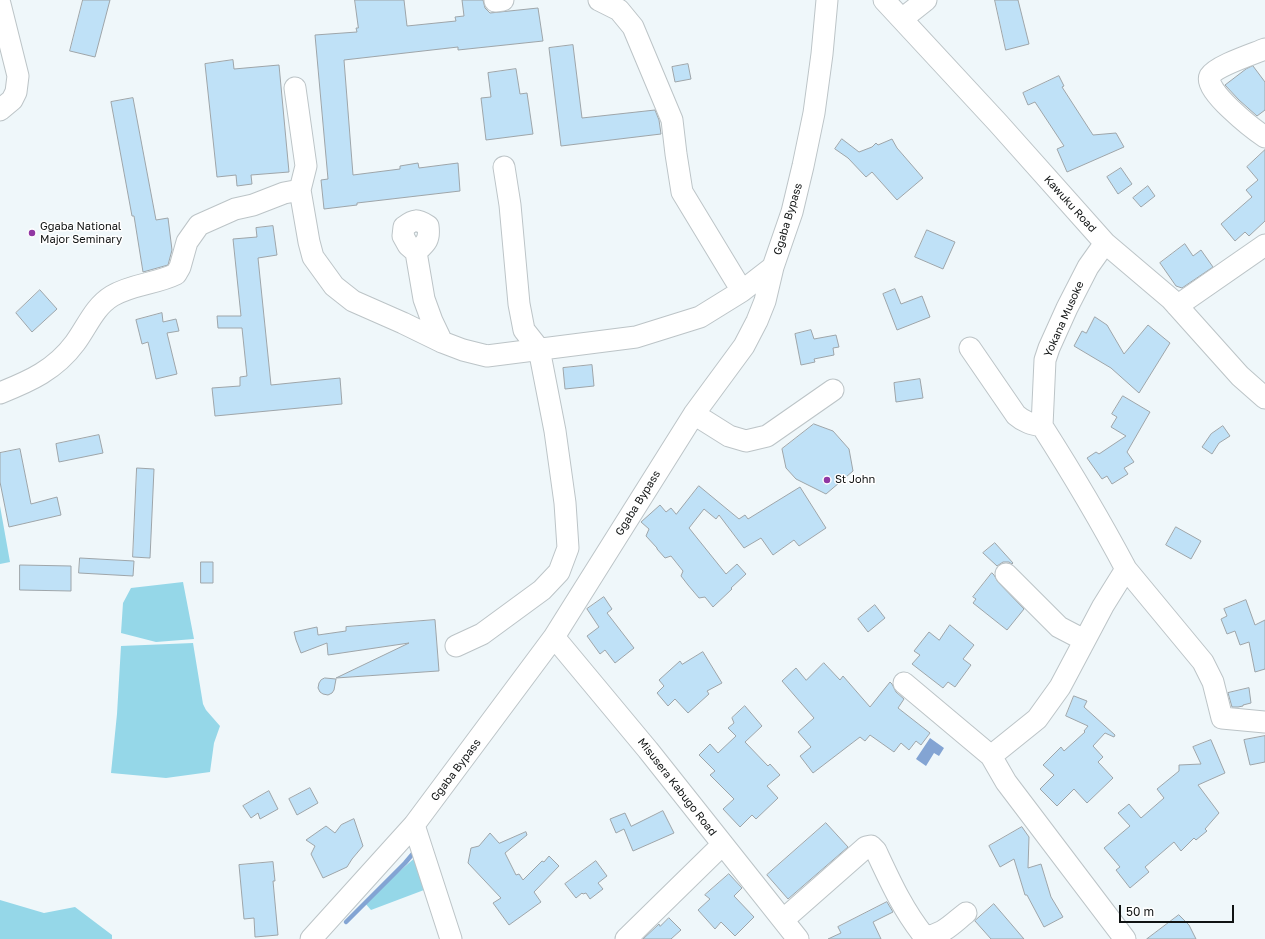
<!DOCTYPE html>
<html>
<head>
<meta charset="utf-8">
<style>
	body { margin:0 }
	#map { position:relative; width:1265px; height:939px; overflow:hidden; background:#eff7fa; font-family:"Golos Text",sans-serif }
	canvas { display:block }
	.scale { position:absolute; left:1119px; top:905px; width:115px; height:18px; box-sizing:border-box; border:2px solid #101313; border-top:0; padding-left:5px; font-size:12px; line-height:14px; white-space:nowrap; color:#101313; -webkit-text-stroke:3px #fff; paint-order:stroke }
</style>
</head>
<body>
<div id="map">
<canvas width="1265" height="939"></canvas>
<div class="scale">50 m</div>
</div>
<script>
const c = document.querySelector('canvas').getContext('2d');
c.lineJoin = 'round';
function fill(path, color) { c.fillStyle = color; c.fill(path, 'evenodd'); }
function trace(path, color, width, dash) { c.strokeStyle = color; c.lineWidth = width; c.lineCap = dash ? 'butt' : 'round'; c.setLineDash(dash || []); c.stroke(path); }
function drawText(font, color, halo, rows, align = 'center') {
  c.font = font + ' "Golos Text",sans-serif'; c.lineWidth = 3; c.setLineDash([]); c.textBaseline = 'middle'; c.strokeStyle = halo; c.fillStyle = color; for (const [text, x, y, turn = 0] of rows) {
    c.save(); c.translate(x, y); c.rotate((+turn || 0) * Math.PI / 180); c.textAlign = isNaN(turn) ? turn : align; if (halo) c.strokeText(text, 0, 0); c.fillText(text, 0, 0); c.restore();
  }
}
fill(new Path2D(`
	M 0,506 L 10,562 L 0,564 Z
	M 183,582 L 194,639 L 156,642 L 121,633 L 123,603 L 131,588 Z
	M 193,643 L 203,704 L 206,710 L 220,726 L 214,743 L 210,772 L 166,778 L 111,773 L 117,714 L 121,646 Z
	M 417,856 L 424,890 L 371,910 L 364,902 Z
	M 0,900 L 44,913 L 75,907 L 112,935 L 112,939 L 0,939 Z`), '#95d7e8');
fill(new Path2D(`
	M 930,738 L 944,748 L 939,756 L 934,753 L 926,766 L 916,759 Z`), '#83a4d3');
trace(new Path2D(`
	M 346,922 L 405,863 L 416,850`), '#83a4d3', 4.5);
const building = new Path2D(`
	M 83,0 L 110,0 L 95,57 L 70,51 Z
	M 355,0 L 404,0 L 407,26 L 456,21 L 455,17 L 464,16 L 462,0 L 483,0 L 485,8 L 490,13 L 538,8 L 543,41 L 458,50 L 458,47 L 344,60 L 353,175 L 400,169 L 400,166 L 418,163 L 419,168 L 458,163 L 460,191 L 357,203 L 357,205 L 324,209 L 321,180 L 328,179 L 315,35 L 357,32 L 356,28 L 358,28 Z
	M 995,0 L 1018,0 L 1029,44 L 1006,50 Z
	M 573,45 L 582,118 L 655,110 L 659,120 L 661,134 L 561,146 L 549,48 Z
	M 233,60 L 234,69 L 279,65 L 289,172 L 251,175 L 252,184 L 237,186 L 236,175 L 217,177 L 205,64 Z
	M 688,64 L 691,79 L 675,82 L 672,67 Z
	M 1253,66 L 1265,82 L 1265,110 L 1257,116 L 1239,100 L 1225,85 L 1246,69 Z
	M 516,69 L 520,94 L 527,93 L 533,134 L 486,140 L 481,98 L 491,97 L 488,73 Z
	M 1059,76 L 1064,86 L 1062,87 L 1093,135 L 1116,133 L 1124,147 L 1067,172 L 1057,149 L 1064,146 L 1035,102 L 1028,105 L 1023,93 Z
	M 133,98 L 156,220 L 168,218 L 172,250 L 168,265 L 143,272 L 134,216 L 132,216 L 111,102 Z
	M 842,139 L 859,152 L 872,147 L 876,143 L 878,145 L 892,139 L 897,148 L 923,178 L 897,200 L 872,172 L 866,177 L 848,158 L 835,149 Z
	M 1265,150 L 1265,221 L 1249,236 L 1245,232 L 1235,241 L 1221,224 L 1252,197 L 1246,190 L 1258,180 L 1247,167 Z
	M 1121,168 L 1132,184 L 1118,194 L 1107,177 Z
	M 1148,186 L 1155,196 L 1141,207 L 1133,198 Z
	M 273,226 L 277,255 L 258,258 L 271,385 L 340,378 L 342,404 L 215,416 L 212,388 L 240,386 L 240,377 L 247,376 L 242,328 L 218,328 L 217,316 L 241,316 L 233,239 L 257,237 L 256,228 Z
	M 927,230 L 955,242 L 943,269 L 915,257 Z
	M 1185,244 L 1193,256 L 1201,250 L 1213,267 L 1182,288 L 1176,286 L 1160,263 Z
	M 895,289 L 901,304 L 922,296 L 930,317 L 897,330 L 883,294 Z
	M 40,290 L 57,309 L 32,332 L 16,313 Z
	M 162,313 L 163,322 L 176,319 L 179,331 L 167,333 L 177,374 L 156,379 L 148,342 L 142,344 L 136,320 Z
	M 1095,317 L 1107,325 L 1124,354 L 1148,325 L 1170,343 L 1139,393 L 1111,368 L 1074,346 L 1082,331 L 1086,333 Z
	M 811,330 L 814,339 L 836,335 L 839,347 L 833,348 L 834,355 L 814,359 L 815,362 L 801,365 L 795,334 Z
	M 592,365 L 594,386 L 565,389 L 563,368 Z
	M 920,379 L 923,398 L 896,402 L 894,383 Z
	M 1123,396 L 1150,412 L 1127,452 L 1134,462 L 1124,468 L 1128,474 L 1112,484 L 1107,476 L 1102,479 L 1087,458 L 1096,452 L 1099,454 L 1126,436 L 1111,427 L 1117,417 L 1112,414 Z
	M 814,424 L 833,431 L 849,449 L 853,471 L 826,494 L 796,479 L 786,468 L 782,449 Z
	M 1223,426 L 1230,436 L 1219,443 L 1212,454 L 1202,447 L 1211,434 Z
	M 99,435 L 103,453 L 59,462 L 56,444 Z
	M 20,449 L 31,504 L 57,497 L 61,515 L 9,527 L 0,482 L 0,453 Z
	M 137,468 L 154,469 L 150,558 L 133,557 Z
	M 699,486 L 739,519 L 745,515 L 748,519 L 800,487 L 826,528 L 799,546 L 794,540 L 773,555 L 761,538 L 744,548 L 719,515 L 716,519 L 704,509 L 689,528 L 726,574 L 737,564 L 746,574 L 731,588 L 732,589 L 713,607 L 705,597 L 699,598 L 688,585 L 681,576 L 683,571 L 671,556 L 665,558 L 657,549 L 657,548 L 646,536 L 649,529 L 641,522 L 660,505 L 666,512 L 671,508 L 676,514 Z
	M 1176,527 L 1201,541 L 1191,559 L 1166,545 Z
	M 995,543 L 1013,563 L 1012,564 L 1009,562 L 1003,562 L 997,566 L 983,553 Z
	M 80,558 L 134,561 L 133,576 L 79,573 Z
	M 201,562 L 213,562 L 213,583 L 201,583 Z
	M 20,565 L 71,566 L 71,591 L 20,590 Z
	M 992,573 L 994,575 L 998,582 L 1024,609 L 1007,630 L 973,603 L 976,599 L 973,597 Z
	M 604,597 L 612,609 L 607,613 L 634,648 L 615,663 L 605,650 L 600,654 L 587,636 L 599,627 L 587,609 Z
	M 1246,600 L 1255,625 L 1265,620 L 1265,669 L 1255,672 L 1249,642 L 1240,645 L 1235,631 L 1227,634 L 1221,619 L 1227,616 L 1224,609 Z
	M 875,605 L 885,618 L 868,632 L 858,619 Z
	M 435,620 L 439,671 L 438,671 L 336,678 L 409,643 L 328,655 L 327,643 L 301,653 L 296,640 L 294,632 L 317,627 L 318,635 L 346,631 L 346,627 Z
	M 950,625 L 974,645 L 963,659 L 971,665 L 955,687 L 948,682 L 943,688 L 912,664 L 920,655 L 914,651 L 929,632 L 939,640 Z
	M 703,652 L 722,683 L 707,691 L 709,694 L 688,713 L 675,699 L 668,706 L 657,693 L 664,686 L 659,680 L 680,661 L 682,664 Z
	M 824,663 L 840,680 L 843,676 L 870,707 L 890,682 L 892,684 L 896,692 L 904,699 L 898,708 L 930,733 L 921,745 L 916,741 L 909,750 L 901,743 L 894,752 L 870,735 L 865,741 L 860,737 L 813,773 L 800,756 L 811,747 L 798,732 L 814,718 L 782,681 L 796,668 L 806,680 Z
	M 325,678 L 336,679 L 334,690 L 332,693 L 328,695 L 323,694 L 320,692 L 318,688 L 319,683 L 321,680 Z
	M 1249,688 L 1251,703 L 1243,705 L 1243,706 L 1238,707 L 1232,707 L 1228,693 Z
	M 1074,696 L 1087,701 L 1084,707 L 1115,735 L 1114,737 L 1105,733 L 1093,746 L 1103,757 L 1098,762 L 1113,778 L 1087,803 L 1074,789 L 1057,806 L 1040,789 L 1054,775 L 1043,765 L 1061,747 L 1064,751 L 1085,732 L 1084,731 L 1088,726 L 1066,716 Z
	M 745,706 L 762,726 L 745,742 L 768,766 L 770,764 L 780,775 L 767,786 L 778,798 L 756,819 L 752,815 L 740,827 L 723,809 L 734,799 L 710,775 L 715,771 L 699,755 L 710,744 L 718,753 L 736,736 L 728,728 L 734,723 L 732,718 Z
	M 1265,736 L 1265,762 L 1250,765 L 1244,740 Z
	M 1211,740 L 1225,773 L 1198,785 L 1219,813 L 1205,829 L 1207,831 L 1196,840 L 1194,838 L 1181,851 L 1174,842 L 1145,867 L 1149,872 L 1130,888 L 1116,870 L 1120,867 L 1104,848 L 1130,826 L 1118,813 L 1129,804 L 1141,818 L 1164,798 L 1157,789 L 1179,771 L 1179,765 L 1201,764 L 1193,747 Z
	M 310,788 L 318,803 L 297,815 L 289,799 Z
	M 269,791 L 278,809 L 260,819 L 258,813 L 251,818 L 243,806 Z
	M 663,811 L 674,833 L 633,851 L 624,829 L 616,833 L 610,819 L 625,813 L 631,826 Z
	M 354,819 L 363,846 L 352,859 L 347,867 L 323,878 L 311,854 L 315,846 L 306,840 L 326,826 L 335,833 L 341,825 Z
	M 826,823 L 848,847 L 788,899 L 767,875 Z
	M 1022,827 L 1029,837 L 1028,868 L 1041,864 L 1051,897 L 1063,917 L 1044,927 L 1027,895 L 1025,895 L 1014,859 L 1000,867 L 989,846 Z
	M 526,832 L 527,835 L 505,853 L 516,875 L 519,874 L 523,880 L 542,861 L 544,862 L 549,856 L 559,866 L 534,892 L 541,902 L 509,925 L 493,903 L 501,898 L 468,863 L 471,848 L 479,846 L 490,833 L 499,843 Z
	M 596,861 L 607,876 L 598,883 L 603,889 L 590,899 L 586,893 L 583,894 L 582,893 L 576,898 L 565,884 Z
	M 273,862 L 275,881 L 273,881 L 278,935 L 255,937 L 254,918 L 244,919 L 239,865 Z
	M 729,874 L 742,888 L 734,896 L 754,917 L 735,936 L 721,922 L 715,929 L 698,910 L 710,899 L 705,895 Z
	M 887,902 L 893,912 L 873,922 L 881,939 L 828,939 L 841,933 L 838,927 Z
	M 994,904 L 1024,939 L 991,939 L 975,921 Z
	M 1179,915 L 1189,925 L 1196,939 L 1147,939 Z
	M 669,918 L 681,930 L 671,939 L 643,939 L 659,924 L 660,926 Z`);
fill(building, '#bfe1f7');
trace(building, '#9ea5a9', 1);
const minor = new Path2D(`
	M 599,0 L 619,10 L 633,27 L 672,120 L 676,154 L 682,192 L 742,291
	M 884,0 L 998,123 L 1105,243 L 1171,299 L 1240,376 L 1265,398
	M 495,1 L 503,0
	M 0,4 L 18,76 L 16,92 L 12,100 L 0,110
	M 902,19 L 926,0
	M 1265,49 C 1253,54 1216,66 1210,76 C 1203,90 1253,129 1265,137
	M 295,88 L 306,166 L 300,190
	M 416,252 C 426,243 430,240 428,226 C 417,219 414,219 404,227 L 403,236 L 408,245 L 416,252 L 424,299 L 432,321 L 442,342
	M 1177,306 L 1265,245
	M 970,348 L 1016,415 C 1024,422 1031,424 1042,426
	M 0,393 C 30,381 55,370 75,343 C 87,327 94,307 112,296 C 132,284 156,284 176,274 L 180,267 L 187,242 L 199,225 L 235,209 L 253,205 L 284,193 L 300,190 L 309,242 L 313,257 L 334,286 L 353,301 L 403,323 L 442,342 L 463,350 L 487,356 L 636,337 L 700,317 L 742,291 L 773,267
	M 694,414 L 729,436 L 746,441 L 767,436 L 833,390
	M 1042,426 C 1072,473 1100,520 1126,569 L 1103,606 L 1060,687 L 1037,719 L 991,756 L 1006,782 L 1125,939
	M 1042,426 L 1045,360 L 1049,348 L 1067,308 L 1088,267 L 1105,243
	M 1126,569 L 1203,662 L 1213,682 L 1222,718 L 1265,722
	M 1006,574 L 1059,627 L 1084,640
	M 554,637 L 648,750 L 798,939
	M 456,646 L 482,634 L 542,590 L 559,572 L 568,548 L 565,503 L 555,431 L 539,349 L 524,330 L 519,304 L 510,205 L 504,167
	M 904,683 L 991,756
	M 414,825 L 451,939
	M 783,920 L 866,847 L 871,846 L 876,851 C 890,881 903,910 924,936 C 941,937 953,923 966,913
	M 311,939 L 414,825 L 554,637 L 694,414 L 744,346 L 757,321 L 765,301 L 773,267 L 792,212 L 803,166 L 814,113 L 822,54 L 827,0
	M 626,939 L 722,845`);
trace(minor, '#bcc4c7', 23);
trace(minor, '#fff', 21);
for (const [x, y, r, color] of [
	[32,233,4,"#9137a3"],
	[827,480,4,"#9137a3"]
]) { const dot = new Path2D(); dot.arc(x, y, r, 0, 2 * Math.PI); c.fillStyle = color; c.fill(dot); trace(dot, '#fff', 1.5); }
drawText('11px', '#101313', '#fff', [
	["Kawuku Road",1070,204,48],
	["Ggaba Bypass",788,219,-73],
	["Yokana Musoke",1064,319,-66],
	["Ggaba Bypass",638,503,-58],
	["Ggaba Bypass",456,770,-53],
	["Misusera Kabugo Road",677,787,52]
]);
drawText('11px', '#101313', '#fff', [
	["Ggaba National",40,227],
	["Major Seminary",40,240],
	["St John",835,480]
], 'left');
</script>
</body>
</html>
